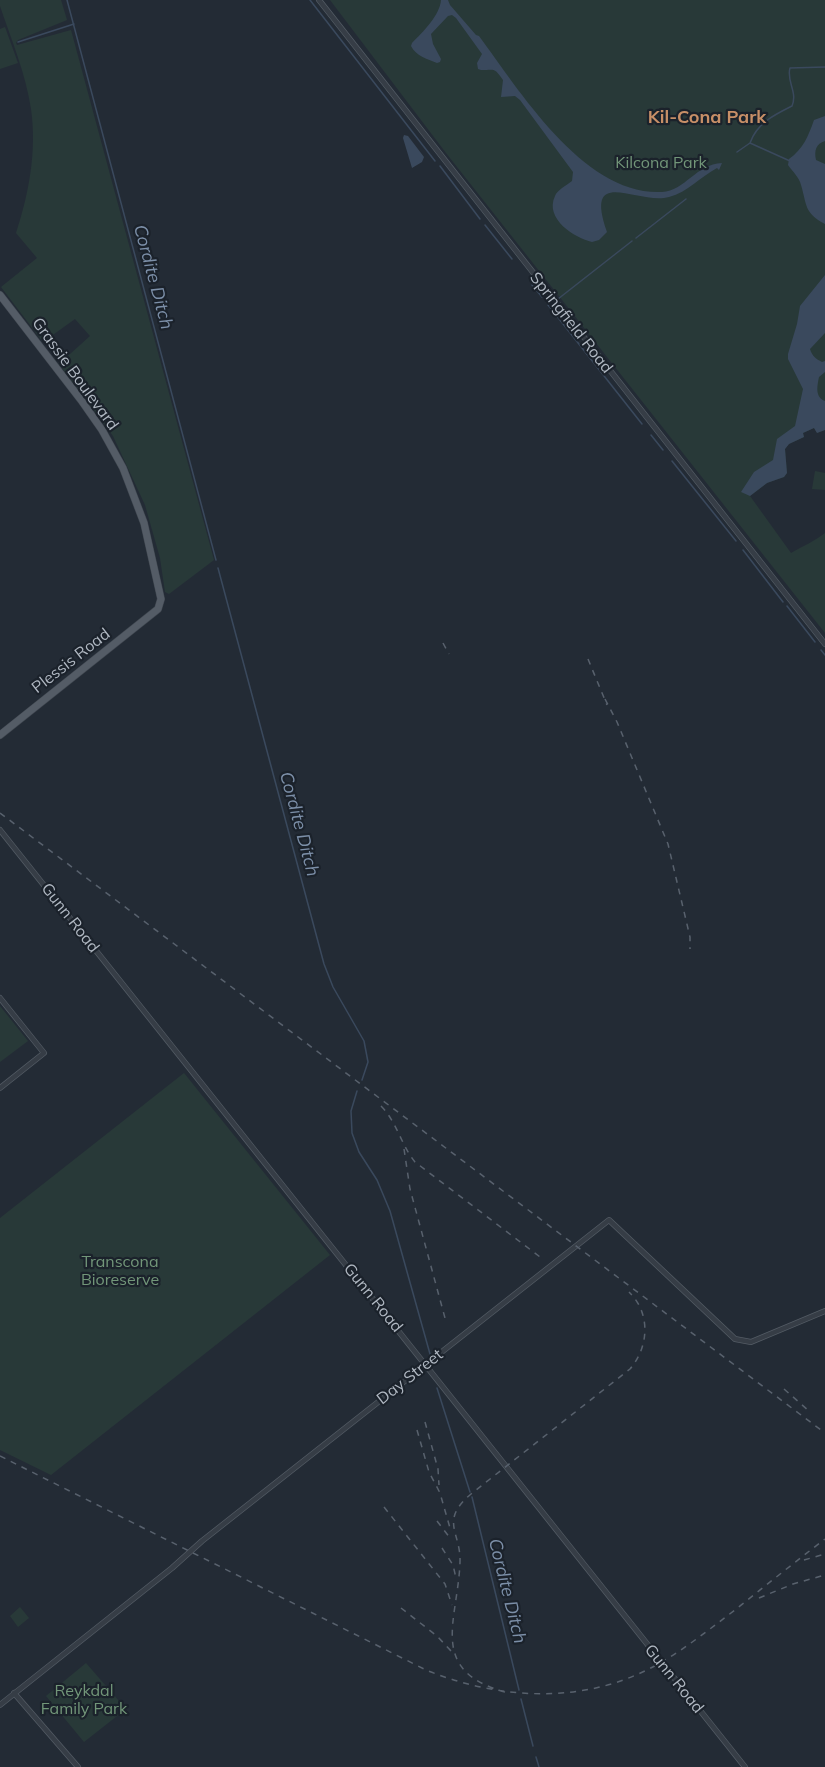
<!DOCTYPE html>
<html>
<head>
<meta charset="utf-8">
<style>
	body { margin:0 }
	canvas { display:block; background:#232b35 }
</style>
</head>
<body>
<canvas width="825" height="1767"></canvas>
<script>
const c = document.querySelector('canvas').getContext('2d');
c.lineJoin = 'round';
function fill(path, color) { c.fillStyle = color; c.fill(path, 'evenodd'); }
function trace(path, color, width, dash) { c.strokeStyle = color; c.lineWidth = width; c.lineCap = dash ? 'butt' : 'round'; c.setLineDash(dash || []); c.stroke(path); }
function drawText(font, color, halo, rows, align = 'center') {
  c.font = font + ' Mulish,sans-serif'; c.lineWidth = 4.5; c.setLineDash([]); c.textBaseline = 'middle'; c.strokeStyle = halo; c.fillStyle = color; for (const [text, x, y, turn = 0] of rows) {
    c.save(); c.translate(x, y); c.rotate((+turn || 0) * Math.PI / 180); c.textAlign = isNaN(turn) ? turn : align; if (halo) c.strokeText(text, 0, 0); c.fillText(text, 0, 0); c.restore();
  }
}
fill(new Path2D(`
	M 0,0 L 61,0 L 67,20 L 18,40 L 16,43 L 17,45 L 71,30 L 214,560 L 169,594 L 165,592 L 160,558 L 145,505 L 113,436 L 59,364 L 90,336 L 75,319 L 43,342 L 1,287 L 37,258 L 16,233 C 29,193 37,151 31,109 C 26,74 11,39 0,6 Z
	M 330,0 L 825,0 L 825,430 L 817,433 L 814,428 L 803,433 L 804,437 L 789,444 L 785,449 L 787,473 L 784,477 L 767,483 L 750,496 L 791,553 C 803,546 815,541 825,533 L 825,633 L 446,153 Z
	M 5,27 L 18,63 L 0,69 L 0,29 Z
	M 815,471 L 825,473 L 825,490 L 812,489 Z
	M 0,1006 L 28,1041 L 0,1062 Z
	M 184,1073 L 330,1255 L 51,1475 L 0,1450 L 0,1218 Z
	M 20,1607 L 29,1618 L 18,1627 L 10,1616 Z
	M 86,1663 L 126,1709 L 84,1742 L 46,1696 Z`), '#283938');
fill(new Path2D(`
	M 441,0 L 448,0 L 450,5 L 476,35 L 479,36 C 520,91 584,196 662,192 C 685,191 696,164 722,163 L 719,170 L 717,168 C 700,177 688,192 669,197 C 639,206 583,164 607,232 L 599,240 L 592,242 C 575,238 544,219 555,196 C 557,190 567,185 572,181 L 573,172 L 520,100 L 515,96 L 501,97 L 503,80 C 494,67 495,70 481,70 L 478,69 L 477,63 L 482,54 L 456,18 L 452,15 L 448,16 L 431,34 L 433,44 L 441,59 L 440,62 L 437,63 C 427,59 416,56 411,46 L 412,43 C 423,32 440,15 441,0 Z
	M 825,116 L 825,141 C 816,144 814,150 816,160 L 825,164 L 825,224 C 804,213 807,205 801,185 C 799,177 792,171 788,165 L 789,159 C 803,149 808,137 814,120 Z
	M 404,135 L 408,136 L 424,157 L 422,162 L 412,168 L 403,138 Z
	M 825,275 L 825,333 L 810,349 C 812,356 816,359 822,362 L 825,361 L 825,372 L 819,377 C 817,387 815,397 825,401 L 825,430 L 817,433 L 814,428 L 803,433 L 804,437 L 789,444 L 785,449 L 787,473 L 784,477 L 767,483 L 750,496 L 741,492 L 754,472 L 773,460 L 777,439 L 795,426 L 803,389 L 788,359 L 788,354 L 797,324 L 800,306 Z`), '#3a495d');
trace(new Path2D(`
	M 67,0 L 216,560
	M 310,0 L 435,161
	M 18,42 L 74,24
	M 750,143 C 757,123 774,115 792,106 C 798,92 786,81 790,68 L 825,67
	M 737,152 L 750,143 L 790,161
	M 440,166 L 480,219
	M 485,225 L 512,259
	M 636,238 L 686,199
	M 532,285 L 542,297
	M 558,299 L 632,241
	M 548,305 L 553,311
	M 556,315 L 642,424
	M 651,435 L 663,450
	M 672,461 L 736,541
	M 743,550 L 783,602
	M 218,568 L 324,964 L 333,987 L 364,1041 L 368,1062 L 362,1080
	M 787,606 L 815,642
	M 821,650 L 825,655
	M 357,1091 L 351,1111 L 352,1133 L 359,1152 L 377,1180 L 390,1211 L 430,1354
	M 437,1388 L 470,1492
	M 472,1497 L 519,1690
	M 521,1699 L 533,1746
	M 536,1757 L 539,1767`), '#3a495d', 1.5);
const minor = new Path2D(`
	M 319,0 L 825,644
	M 0,830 L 745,1767
	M 0,998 L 44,1053 L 0,1088
	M 14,1693 L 78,1767
	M 0,1705 L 172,1568 L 202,1541 L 609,1220 L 735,1339 L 751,1342 L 825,1311`);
const major = new Path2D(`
	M 0,295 L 81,400 L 102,430 L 123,468 L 144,523 L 161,599 L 158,609 L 0,735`);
trace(minor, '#535b64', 6);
trace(major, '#3f464f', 8);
trace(minor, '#363d46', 4.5);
trace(major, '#545c66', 7);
trace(new Path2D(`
	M 443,643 L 449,654
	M 588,659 L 607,705
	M 605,699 L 617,722 L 668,844 L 690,937 L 690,949
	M 0,813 L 825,1433
	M 381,1106 C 397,1122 401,1145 415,1162 L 544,1260
	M 404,1149 L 410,1189 L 445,1318
	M 784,1389 L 809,1411
	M 425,1422 L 438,1469 L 439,1485
	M 417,1430 L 429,1472 L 440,1493 L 450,1528
	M 0,1456 L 426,1670 C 492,1697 569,1704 636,1675 C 673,1659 703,1634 735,1610 C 765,1586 795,1562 825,1539
	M 384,1507 L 445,1584 L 452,1605
	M 437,1521 L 450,1538
	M 442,1548 L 453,1565 L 456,1578
	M 804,1560 L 825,1554
	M 759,1598 L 793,1584 L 825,1575
	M 401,1608 L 437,1636 L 452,1652
	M 505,1692 C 427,1670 458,1621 460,1562 C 461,1532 439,1521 471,1494 L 630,1369 C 649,1347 651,1313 629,1292`), '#58616d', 1.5, [6, 6]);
drawText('16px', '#729679', '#1b222b', [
	["Kilcona Park",661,163],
	["Transcona",120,1262],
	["Bioreserve",120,1280],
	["Reykdal",84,1691],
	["Family Park",84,1709]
]);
drawText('16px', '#b0b8c2', '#1b222b', [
	["Springfield Road",571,323,52],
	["Grassie Boulevard",75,374,54],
	["Plessis Road",71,661,-38],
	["Gunn Road",70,918,52],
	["Gunn Road",373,1298,51],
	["Day Street",410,1377,-38],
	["Gunn Road",674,1679,51]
]);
drawText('bold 18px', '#c78f67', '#1b222b', [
	["Kil-Cona Park",707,118]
]);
drawText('italic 18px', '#7c8fa8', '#1b222b', [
	["Cordite Ditch",153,277,75],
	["Cordite Ditch",299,824,75],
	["Cordite Ditch",507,1591,76]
]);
</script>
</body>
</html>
